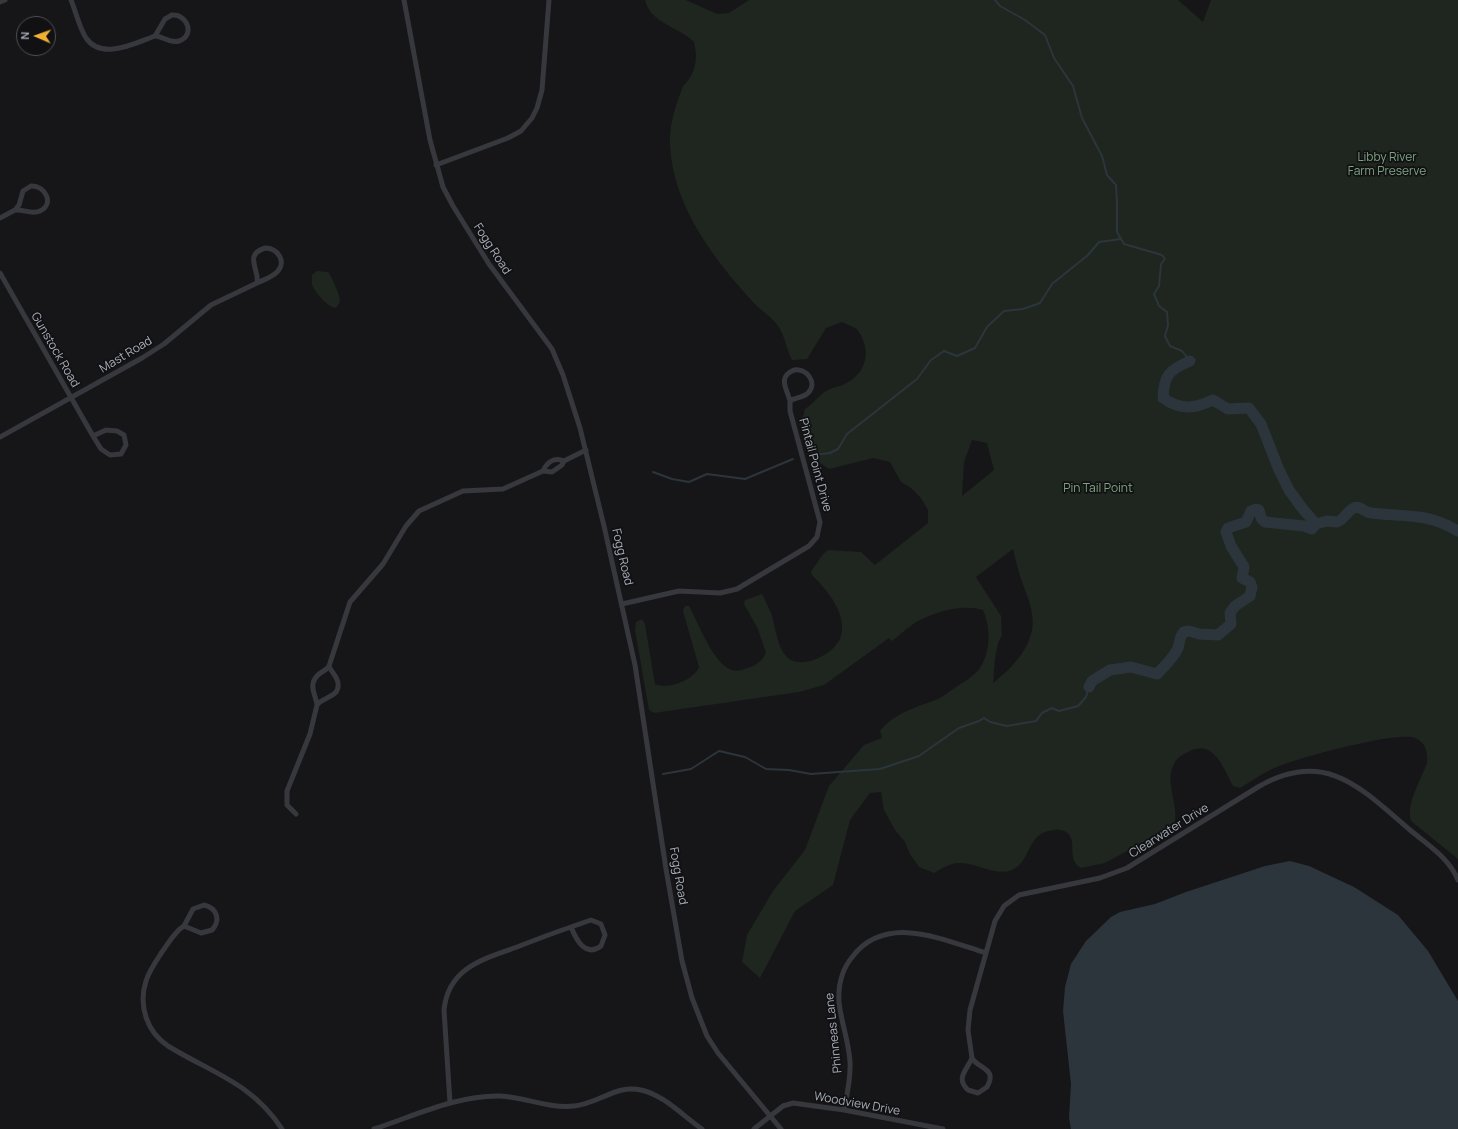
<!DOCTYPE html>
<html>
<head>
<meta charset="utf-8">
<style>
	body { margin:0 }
	#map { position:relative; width:1458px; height:1129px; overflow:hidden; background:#161618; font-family:Manrope,sans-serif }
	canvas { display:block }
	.north { position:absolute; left:16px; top:16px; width:40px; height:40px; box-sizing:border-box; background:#111113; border:1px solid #4d4f55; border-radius:50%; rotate:272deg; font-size:11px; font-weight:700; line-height:16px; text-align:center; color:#a8adb8 }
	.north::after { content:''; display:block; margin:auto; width:14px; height:18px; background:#f2b134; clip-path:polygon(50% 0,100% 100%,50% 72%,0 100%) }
</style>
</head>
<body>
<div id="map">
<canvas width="1458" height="1129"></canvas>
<div class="north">N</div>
</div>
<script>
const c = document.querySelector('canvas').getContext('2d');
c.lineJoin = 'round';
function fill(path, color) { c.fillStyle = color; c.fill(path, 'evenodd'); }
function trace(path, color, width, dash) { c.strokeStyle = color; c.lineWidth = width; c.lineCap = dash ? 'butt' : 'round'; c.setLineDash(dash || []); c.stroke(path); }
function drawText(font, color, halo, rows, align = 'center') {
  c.font = font + ' Manrope,sans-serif'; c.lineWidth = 3.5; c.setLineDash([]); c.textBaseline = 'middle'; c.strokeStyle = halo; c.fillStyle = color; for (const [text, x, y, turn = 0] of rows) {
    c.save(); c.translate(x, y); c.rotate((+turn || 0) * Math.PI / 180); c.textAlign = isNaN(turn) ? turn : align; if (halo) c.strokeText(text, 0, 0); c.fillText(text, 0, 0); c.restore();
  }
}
fill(new Path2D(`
	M 645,0 L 686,0 L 717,14 L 729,13 L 749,0 L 1178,0 L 1203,22 L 1211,0 L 1458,0 L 1458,859 L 1411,821 C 1405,806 1421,779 1427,763 C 1428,753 1426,742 1415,738 C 1396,731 1299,758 1277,767 C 1264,772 1252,781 1240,788 L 1233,786 C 1224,769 1214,739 1190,751 C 1184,754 1177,757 1174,764 C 1163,784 1182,809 1173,826 L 1105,863 L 1081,868 C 1065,859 1079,840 1066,832 C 1063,830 1057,829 1054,830 C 1026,832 1032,861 1012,870 C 995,877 976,862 959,863 C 950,863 941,869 934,873 L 919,867 L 910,854 L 905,842 L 895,830 L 884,810 L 881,792 L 870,793 L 850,820 L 833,885 L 795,911 L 760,978 L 742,962 L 747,935 L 773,891 L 805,850 L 829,786 L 864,745 L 882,738 L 880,731 C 894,713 917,707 938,699 C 944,696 950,691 956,687 C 964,682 974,676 980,668 C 991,651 991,628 983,610 C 963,604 938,611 920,620 C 910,625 901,634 892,641 L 889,638 L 824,685 L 799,692 L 654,713 L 649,710 L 635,630 L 636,622 L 642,619 L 645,624 L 655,684 C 668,690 694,680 699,667 L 683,611 L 685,606 L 689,606 C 699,624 713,664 732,670 C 738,672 742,670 747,668 C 756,666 762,661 766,653 L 758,629 L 744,604 L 745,600 L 762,594 C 765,600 768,606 771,613 C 776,626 776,645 786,656 C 800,672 836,654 841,636 C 847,613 827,590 812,575 L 811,571 C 817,565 821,554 828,550 L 861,552 L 875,565 L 928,523 L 928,510 L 921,498 L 911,488 L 901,482 L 890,462 L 873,458 L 829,469 L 820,463 L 813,466 L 800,418 L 803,417 L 805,409 C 813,404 818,396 826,391 C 831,388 837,387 843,385 C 868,373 872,350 857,329 L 842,322 L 826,328 L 807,359 L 792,360 C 787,350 785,338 780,329 C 773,317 762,312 754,303 C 714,260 673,206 670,145 C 669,126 675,107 682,89 C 683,85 686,83 689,79 C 697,67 697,56 694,42 C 679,27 650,23 645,0 ZM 972,440 L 987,443 L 994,470 L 962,496 L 964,462 ZM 1013,549 C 1016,562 1019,575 1024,587 C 1027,596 1031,605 1032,614 C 1037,642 1014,667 993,683 L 995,659 L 998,643 L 1002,635 L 1001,616 L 976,577 Z
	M 317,271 L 328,272 C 331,275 341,297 340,302 C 339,304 337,306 336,308 C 326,306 316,293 312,285 L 312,275 Z`), '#1e261f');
fill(new Path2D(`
	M 1290,861 L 1309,866 L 1354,887 L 1398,915 L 1428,951 L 1458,1001 L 1458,1129 L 1071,1129 L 1069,1118 L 1071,1084 L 1063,1011 L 1065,987 L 1071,964 L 1086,941 L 1111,917 L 1120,912 L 1155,904 L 1186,892 L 1265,866 Z`), '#2c353c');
trace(new Path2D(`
	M 995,0 L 1000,6 L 1025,20 L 1045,35 L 1054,58 L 1073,86 L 1082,118 L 1102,156 L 1107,175 L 1116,185 L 1117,202 L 1117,232 L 1124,244 L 1162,255 L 1165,259 L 1161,264 L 1159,286 L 1154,294 L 1159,306 L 1167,312 L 1168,325 L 1165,336 L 1170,346 L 1182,351 L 1190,361
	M 813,455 L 830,453 L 838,449 L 847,434 L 917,379 L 931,360 L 944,351 L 957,356 L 975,348 L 987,327 L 1004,311 L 1023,309 L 1040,303 L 1052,284 L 1088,255 L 1099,242 L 1121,239
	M 653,472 L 672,479 L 689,482 L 707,474 L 745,479 L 793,459
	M 663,774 L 691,769 L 719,751 L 745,757 L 766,769 L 789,770 L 811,774 L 880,769 L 919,756 L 959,728 L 979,721 L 984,718 L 990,722 L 1007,726 L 1036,721 L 1042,713 L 1052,708 L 1059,711 L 1078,706 L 1086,697 L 1089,687`), '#2c353c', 2);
trace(new Path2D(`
	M 1190,361 C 1169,370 1164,375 1163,398 C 1180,410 1194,409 1213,400 L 1228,409 L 1249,408 L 1261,424 L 1279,470 L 1289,490 L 1302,508 L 1316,524
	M 1316,524 L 1327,521 L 1337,522 C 1344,520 1347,511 1354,508 C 1360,505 1365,513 1371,513 C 1405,517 1426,512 1458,531
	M 1089,687 L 1092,681 L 1110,670 L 1131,667 L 1157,674 C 1164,667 1174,657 1178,648 C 1180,642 1179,637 1184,632 L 1189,631 L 1199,634 L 1218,635 L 1231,624 L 1230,613 L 1235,606 L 1250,596 L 1252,587 L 1250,582 L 1242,578 L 1244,567 L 1231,546 L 1226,532 L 1228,528 L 1246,522 L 1251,511 L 1256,509 L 1259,510 L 1261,518 L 1265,522 L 1304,526 L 1312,529 L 1316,524`), '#2c353c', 11);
trace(new Path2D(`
	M 71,0 C 76,12 79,27 86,38 C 102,61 135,43 155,36
	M 404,0 L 430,140 L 443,187 L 453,206 L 489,264 L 552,349 L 563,375 L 580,428 L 604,526 L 635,665 L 666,869 L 682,961 L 692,998 L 707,1036 L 718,1053 L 781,1129
	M 0,2 L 5,0
	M 172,15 C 188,14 195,36 179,41 C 170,44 163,36 155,36 L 165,19 Z
	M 436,165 L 508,138 L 521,131 L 532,118 L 537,108 L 542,90 L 549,0
	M 31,186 C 45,185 55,204 40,211 C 32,215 23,209 15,210 L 19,205 L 23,191 Z
	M 0,218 L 15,210
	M 265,248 C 278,248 287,262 277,272 C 271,278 263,280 257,283 C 260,270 243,255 265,248 Z
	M 0,273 L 93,436
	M 794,370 C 807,368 818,383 808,393 C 803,398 795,397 790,401 C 787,389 777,377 794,370 Z
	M 106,430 L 117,431 L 124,435 L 126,445 L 121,454 L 110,455 L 101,449 L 93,436 Z
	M 0,437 L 142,358 L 164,344 L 211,305 L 257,283
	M 564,461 L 586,450
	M 622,604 L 679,591 L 720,593 L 737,589 L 809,546 L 817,537 L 820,522 L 790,411 L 790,401
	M 329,666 L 350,602 L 383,564 L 406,526 L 419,511 L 463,491 L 503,489 L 543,471 L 552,472 L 562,465 L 564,461 C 554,457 547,462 543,471
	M 329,666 C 331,672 337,676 338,683 C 340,698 323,696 317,705 C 316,695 308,686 317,676 C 320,672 326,671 329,666 Z
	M 296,814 L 287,805 L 287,791 L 310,734 L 317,705
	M 204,905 C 217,908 221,920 212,930 L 201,933 L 184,926 L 193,909 Z
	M 591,920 L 601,924 L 605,935 L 601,946 C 585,958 576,939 571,927 Z
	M 184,926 C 175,931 168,944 162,952 C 156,961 149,971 146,981 C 138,1006 147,1032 168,1046 C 212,1073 252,1083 282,1129
	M 972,1058 L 968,1030 L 970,1010 L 995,921 L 1004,906 L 1019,895 L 1100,878 L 1127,868 L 1258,787 C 1325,748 1361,788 1410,830 C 1428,845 1449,858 1458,880
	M 972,1058 C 978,1069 998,1068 987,1087 L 978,1093 L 968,1090 C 955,1078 967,1070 972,1058 Z
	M 450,1103 L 444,1010 C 448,968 483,959 517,947 C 535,940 553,933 571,927
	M 844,1110 C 847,1095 851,1078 850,1062 C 849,1042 841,1022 839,1002 C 838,986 842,969 853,956 C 887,913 943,940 986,953
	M 374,1129 C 414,1116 457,1095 500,1096 C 524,1097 550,1109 574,1106 C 598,1104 617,1084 641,1090 C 664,1095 683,1116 702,1129
	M 754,1129 L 783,1106 L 793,1103 L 844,1110 L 943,1129`), '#37383d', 5);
drawText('12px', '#7fa381', '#111113', [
	["Libby River",1387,158],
	["Farm Preserve",1387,172],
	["Pin Tail Point",1098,489]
]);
drawText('12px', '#a8adb8', '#111113', [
	["Fogg Road",492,249,57],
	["Gunstock Road",55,350,60],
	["Mast Road",126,355,-31],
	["Pintail Point Drive",815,465,75],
	["Fogg Road",622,557,77],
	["Clearwater Drive",1169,831,-32],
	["Fogg Road",678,876,80],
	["Phinneas Lane",834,1033,-96],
	["Woodview Drive",857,1104,10]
]);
</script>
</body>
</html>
